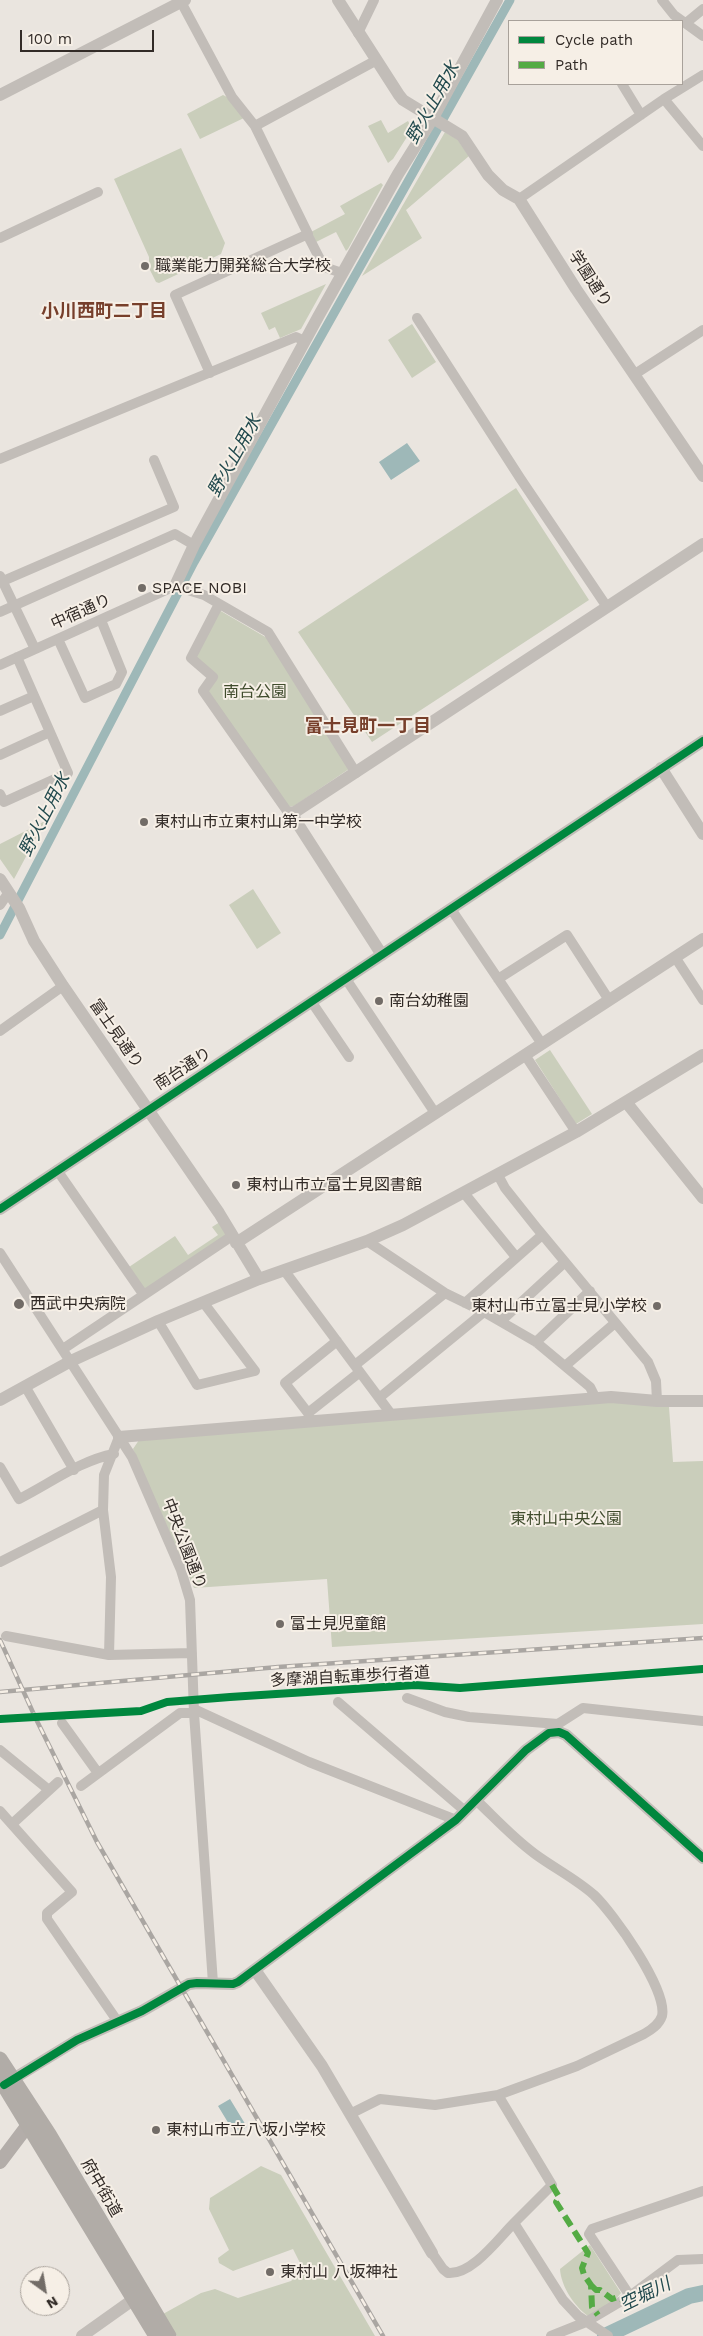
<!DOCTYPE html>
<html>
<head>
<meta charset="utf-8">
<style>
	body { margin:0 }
	#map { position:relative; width:703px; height:2336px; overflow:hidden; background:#eae5df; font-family:"Work Sans",sans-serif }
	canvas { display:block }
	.legend { position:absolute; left:508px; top:20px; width:175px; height:65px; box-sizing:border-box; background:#f6efe6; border:1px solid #a8a19a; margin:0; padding:6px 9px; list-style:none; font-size:15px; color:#322b27 }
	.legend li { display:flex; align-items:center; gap:10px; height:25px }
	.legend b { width:25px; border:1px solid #a8a19a }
	.north { position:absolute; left:20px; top:2266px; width:50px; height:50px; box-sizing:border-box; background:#f6efe6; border:1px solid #a8a19a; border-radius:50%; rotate:148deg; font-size:14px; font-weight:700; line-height:20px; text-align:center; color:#322b27 }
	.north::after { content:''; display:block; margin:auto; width:18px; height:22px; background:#726c67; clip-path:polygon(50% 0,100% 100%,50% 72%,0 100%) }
	.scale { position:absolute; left:20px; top:30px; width:134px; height:22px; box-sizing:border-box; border:2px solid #322b27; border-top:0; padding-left:6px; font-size:15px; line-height:18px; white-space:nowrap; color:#322b27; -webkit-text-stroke:4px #f6efe6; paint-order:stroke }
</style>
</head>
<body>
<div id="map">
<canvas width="703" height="2336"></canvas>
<ul class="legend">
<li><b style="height:6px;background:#00873e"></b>Cycle path</li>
<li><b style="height:6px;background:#54ab44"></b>Path</li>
</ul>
<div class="north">N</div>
<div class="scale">100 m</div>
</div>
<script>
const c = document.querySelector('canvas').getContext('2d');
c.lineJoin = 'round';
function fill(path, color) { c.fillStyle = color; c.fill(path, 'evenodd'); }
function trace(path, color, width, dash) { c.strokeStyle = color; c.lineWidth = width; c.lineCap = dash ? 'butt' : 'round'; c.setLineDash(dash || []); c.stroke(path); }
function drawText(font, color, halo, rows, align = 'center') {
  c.font = font + ' "Work Sans","Noto Sans JP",sans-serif'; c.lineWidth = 4; c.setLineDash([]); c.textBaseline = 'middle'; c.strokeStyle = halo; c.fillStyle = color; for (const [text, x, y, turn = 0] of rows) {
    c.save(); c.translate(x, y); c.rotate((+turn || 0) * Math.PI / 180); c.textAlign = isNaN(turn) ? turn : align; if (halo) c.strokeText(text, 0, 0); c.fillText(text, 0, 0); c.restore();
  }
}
fill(new Path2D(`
	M 223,95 L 229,98 L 246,117 L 200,139 L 187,114 Z
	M 381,120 L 388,133 L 408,121 L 412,129 L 393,159 L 388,163 L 368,126 Z
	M 445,132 L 458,140 L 469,156 L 406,210 L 422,238 L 362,276 Z
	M 181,148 L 225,243 L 221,254 L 159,283 L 156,282 L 149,268 L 149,257 L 114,179 Z
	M 381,183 L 383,185 L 348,249 L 346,251 L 336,232 L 316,242 L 311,232 L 345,214 L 340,206 Z
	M 326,284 L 301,329 L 280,338 L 275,327 L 269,330 L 261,313 Z
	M 412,324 L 436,362 L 412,378 L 388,340 Z
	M 516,488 L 589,600 L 372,742 L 298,632 Z
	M 219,610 L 267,638 L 349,769 L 294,806 L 288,807 L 207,692 L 218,677 L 195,658 Z
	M 45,821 L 14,879 L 0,859 L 0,844 Z
	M 253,889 L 281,933 L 257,949 L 229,905 Z
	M 550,1050 L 592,1114 L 576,1124 L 535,1060 Z
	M 223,1220 L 232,1233 L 143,1294 L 126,1269 L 175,1236 L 188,1255 L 218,1235 L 212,1227 Z
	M 618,1401 L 669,1407 L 673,1462 L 703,1461 L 703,1624 L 332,1647 L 327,1579 L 194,1588 L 133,1449 L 139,1440 Z
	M 261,2166 L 281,2175 L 375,2336 L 177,2336 L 163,2314 L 201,2293 L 215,2289 L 238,2298 L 291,2281 L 303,2269 L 293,2249 L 233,2271 L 219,2263 L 218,2258 L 229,2250 L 209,2209 L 210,2198 Z
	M 590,2245 L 621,2293 L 615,2300 L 588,2316 C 574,2306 561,2286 560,2269 Z`), '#cacebb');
fill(new Path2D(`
	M 407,443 L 420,461 L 391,480 L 379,462 Z
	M 230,2099 L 247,2127 L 235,2134 L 218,2106 Z`), '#9eb8b8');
trace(new Path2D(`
	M 0,935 L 194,562 L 510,0`), '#9eb8b8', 9);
trace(new Path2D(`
	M 605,2336 L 689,2296 L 703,2293`), '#9eb8b8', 16);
trace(new Path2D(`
	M 662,0 L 674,15 L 703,36
	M 181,2 L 232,97 L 255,126 L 308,234 L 175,295 L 210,373
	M 686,23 L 703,9
	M 358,33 L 374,0
	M 622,84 L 641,115
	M 664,99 L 703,146
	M 255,126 L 375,61
	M 519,199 L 664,99 L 703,75
	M 307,234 L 324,267 L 342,273
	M 0,238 L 98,192
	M 417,318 L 520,478 L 607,607
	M 635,374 L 703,330
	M 0,459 L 296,337 L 305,341
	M 0,576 L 35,649
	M 3,581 L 174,507 L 154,460
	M 219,604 L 191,658 L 213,677 L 203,691 L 287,811 L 295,812
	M 0,612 L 175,534 L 194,545
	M 58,639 L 85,698 L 116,684 L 122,672 L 101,620
	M 0,665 L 175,586 L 204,595 L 268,632 L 356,773
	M 0,711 L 34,696
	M 0,755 L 50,732
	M 0,794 L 4,802 L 68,773 L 17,657
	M 0,905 L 9,892
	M 451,909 L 542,1044
	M 675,957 L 703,1000
	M 346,979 L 435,1113
	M 498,979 L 567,935 L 609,1000
	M 311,1001 L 349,1057
	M 0,1031 L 63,986
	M 525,1055 L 576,1132
	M 57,1170 L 143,1294
	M 498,1175 L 505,1188 L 536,1227 L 648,1362 L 656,1381 L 657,1401
	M 464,1193 L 516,1257
	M 367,1241 L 445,1293 L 484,1312 L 536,1342 L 590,1387 L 596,1399
	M 0,1253 L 132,1457 L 181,1570 L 190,1600 L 194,1713 L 213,1983
	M 284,1270 L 391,1414
	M 465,1303 L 542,1235
	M 158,1321 L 197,1385 L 255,1371 L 203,1302
	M 501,1321 L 565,1262
	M 536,1342 L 590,1291
	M 63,1349 L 232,1236
	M 355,1365 L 445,1293
	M 565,1366 L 615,1323
	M 25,1386 L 74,1470
	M 379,1398 L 484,1312
	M 308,1413 L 360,1372
	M 310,1420 L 308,1413 L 285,1383 L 337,1341
	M 119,1437 L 104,1475 L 103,1510 L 111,1577 L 109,1655 L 192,1653
	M 0,1467 L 19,1499 C 49,1484 81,1460 114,1454
	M 0,1562 L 103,1510
	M 6,1636 L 109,1655
	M 407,1698 L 445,1712 L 469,1717 L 558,1724
	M 338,1702 L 465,1811
	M 194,1709 L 309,1762 L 456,1820
	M 62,1723 L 98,1773
	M 556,1732 L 558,1724 L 583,1708 L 703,1721
	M 0,1750 L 49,1790
	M 81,1786 L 180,1713 L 194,1713
	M 0,1811 L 72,1892 L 47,1913 L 47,1919 L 118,2022
	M 12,1824 L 58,1782
	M 498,2095 L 552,2185 L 514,2223
	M 352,2113 L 380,2099 L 435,2105 L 498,2095 L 577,2066 L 644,2034 C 651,2030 659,2025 662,2016 C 668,1990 613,1913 594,1895 C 576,1879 554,1868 535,1854 C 513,1838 495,1818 476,1800
	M 432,2253 L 443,2269 L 448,2273 C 472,2275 498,2239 514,2223 L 563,2300 L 578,2316 L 608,2336
	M 630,2296 L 589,2234 L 592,2229 L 703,2191
	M 551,2336 L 586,2322 L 630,2296 L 678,2260 L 703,2259`), '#c2bdb8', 10);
trace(new Path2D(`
	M 338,0 L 399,95 L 403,100 L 462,136 L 488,175 L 503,190 L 519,199 L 576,289 L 703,476
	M 0,95 L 185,0
	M 175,586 L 194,545 L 318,317 L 398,174 L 433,118 L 497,0
	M 661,768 L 703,834
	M 0,879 L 19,908 L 34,941 L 63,986 L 219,1213 L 259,1279
	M 382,955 L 294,818 L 295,812 L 703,544
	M 626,1102 L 703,1198
	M 0,1209 L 703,741
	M 236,1243 L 703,939
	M 0,1400 L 71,1361 L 158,1321 L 259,1279 L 367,1241 L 403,1225 L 576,1132 L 703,1055
	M 119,1437 L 611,1397 L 657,1401 L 703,1401
	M 255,1970 L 322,2066 L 432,2253
	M 5,2084 L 77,2040 L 142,2011 L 189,1984 L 197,1983 L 233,1984 L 238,1982 L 456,1820 L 526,1750 L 549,1733 L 559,1732 L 566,1735 L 703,1858
	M 82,2336 L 141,2294`), '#c2bdb8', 12);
trace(new Path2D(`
	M 0,2162 L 28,2125 L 36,2120`), '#b3ada9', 14);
trace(new Path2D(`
	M 0,2059 L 49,2134 L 169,2336
	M 0,2079 L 156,2336`), '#b1aca7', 15);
const rail = new Path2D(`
	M 0,1640 L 36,1719 L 97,1842 L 383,2336
	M 0,1692 L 278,1667 L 703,1638`);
trace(rail, '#aaa6a2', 4.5);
trace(rail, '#f6efe6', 2.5, [8]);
trace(new Path2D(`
	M 552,2185 L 559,2197 L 556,2202 L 588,2253 L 582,2268 L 584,2275 L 591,2285 L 592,2307 L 598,2315
	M 591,2285 L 596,2290 L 600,2290 L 612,2299 L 618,2297 L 623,2300`), '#54ab44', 6, [12, 6]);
trace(new Path2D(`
	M 0,1209 L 703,741
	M 0,1719 L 141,1711 L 167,1702 L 230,1697 L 415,1685 L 460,1688 L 703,1669
	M 4,2085 L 77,2040 L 142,2011 L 189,1984 L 197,1983 L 233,1984 L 238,1982 L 456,1820 L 526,1750 L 549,1733 L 559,1732 L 566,1735 L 703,1858`), '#00873e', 8);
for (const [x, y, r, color] of [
	[145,266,5,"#726c67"],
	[142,588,5,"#726c67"],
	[144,822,5,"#726c67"],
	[379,1001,5,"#726c67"],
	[236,1185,5,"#726c67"],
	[19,1304,6,"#726c67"],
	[657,1306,5,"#726c67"],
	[280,1624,5,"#726c67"],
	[156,2130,5,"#726c67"],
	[270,2272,5,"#726c67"]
]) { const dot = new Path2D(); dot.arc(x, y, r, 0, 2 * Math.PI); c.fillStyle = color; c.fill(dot); trace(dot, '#f6efe6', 2); }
drawText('16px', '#322b27', '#f6efe6', [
	["職業能力開発総合大学校",155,266],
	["SPACE NOBI",152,588],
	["東村山市立東村山第一中学校",154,822],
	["南台幼稚園",389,1001],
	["東村山市立富士見図書館",246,1185],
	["西武中央病院",30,1304],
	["東村山市立富士見小学校",647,1306,"right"],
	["富士見児童館",290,1624],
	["東村山市立八坂小学校",166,2130],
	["東村山 八坂神社",280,2272]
], 'left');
drawText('16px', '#322b27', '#f6efe6', [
	["学園通り",590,279,57],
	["中宿通り",81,612,-24],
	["富士見通り",116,1034,55],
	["南台通り",183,1069,-33],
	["中央公園通り",184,1544,69],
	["多摩湖自転車歩行者道",350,1677,-3],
	["府中街道",101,2188,60]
]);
drawText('16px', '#414d2e', '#f6efe6', [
	["南台公園",255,692],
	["東村山中央公園",566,1519]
]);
drawText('italic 18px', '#224a4e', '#f6efe6', [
	["野火止用水",433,103,-61],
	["野火止用水",235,456,-61],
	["野火止用水",45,815,-63],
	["空堀川",645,2295,-26]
]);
drawText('bold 18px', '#773f2b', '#f6efe6', [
	["小川西町二丁目",104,312],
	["富士見町一丁目",368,727]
]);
</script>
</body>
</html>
